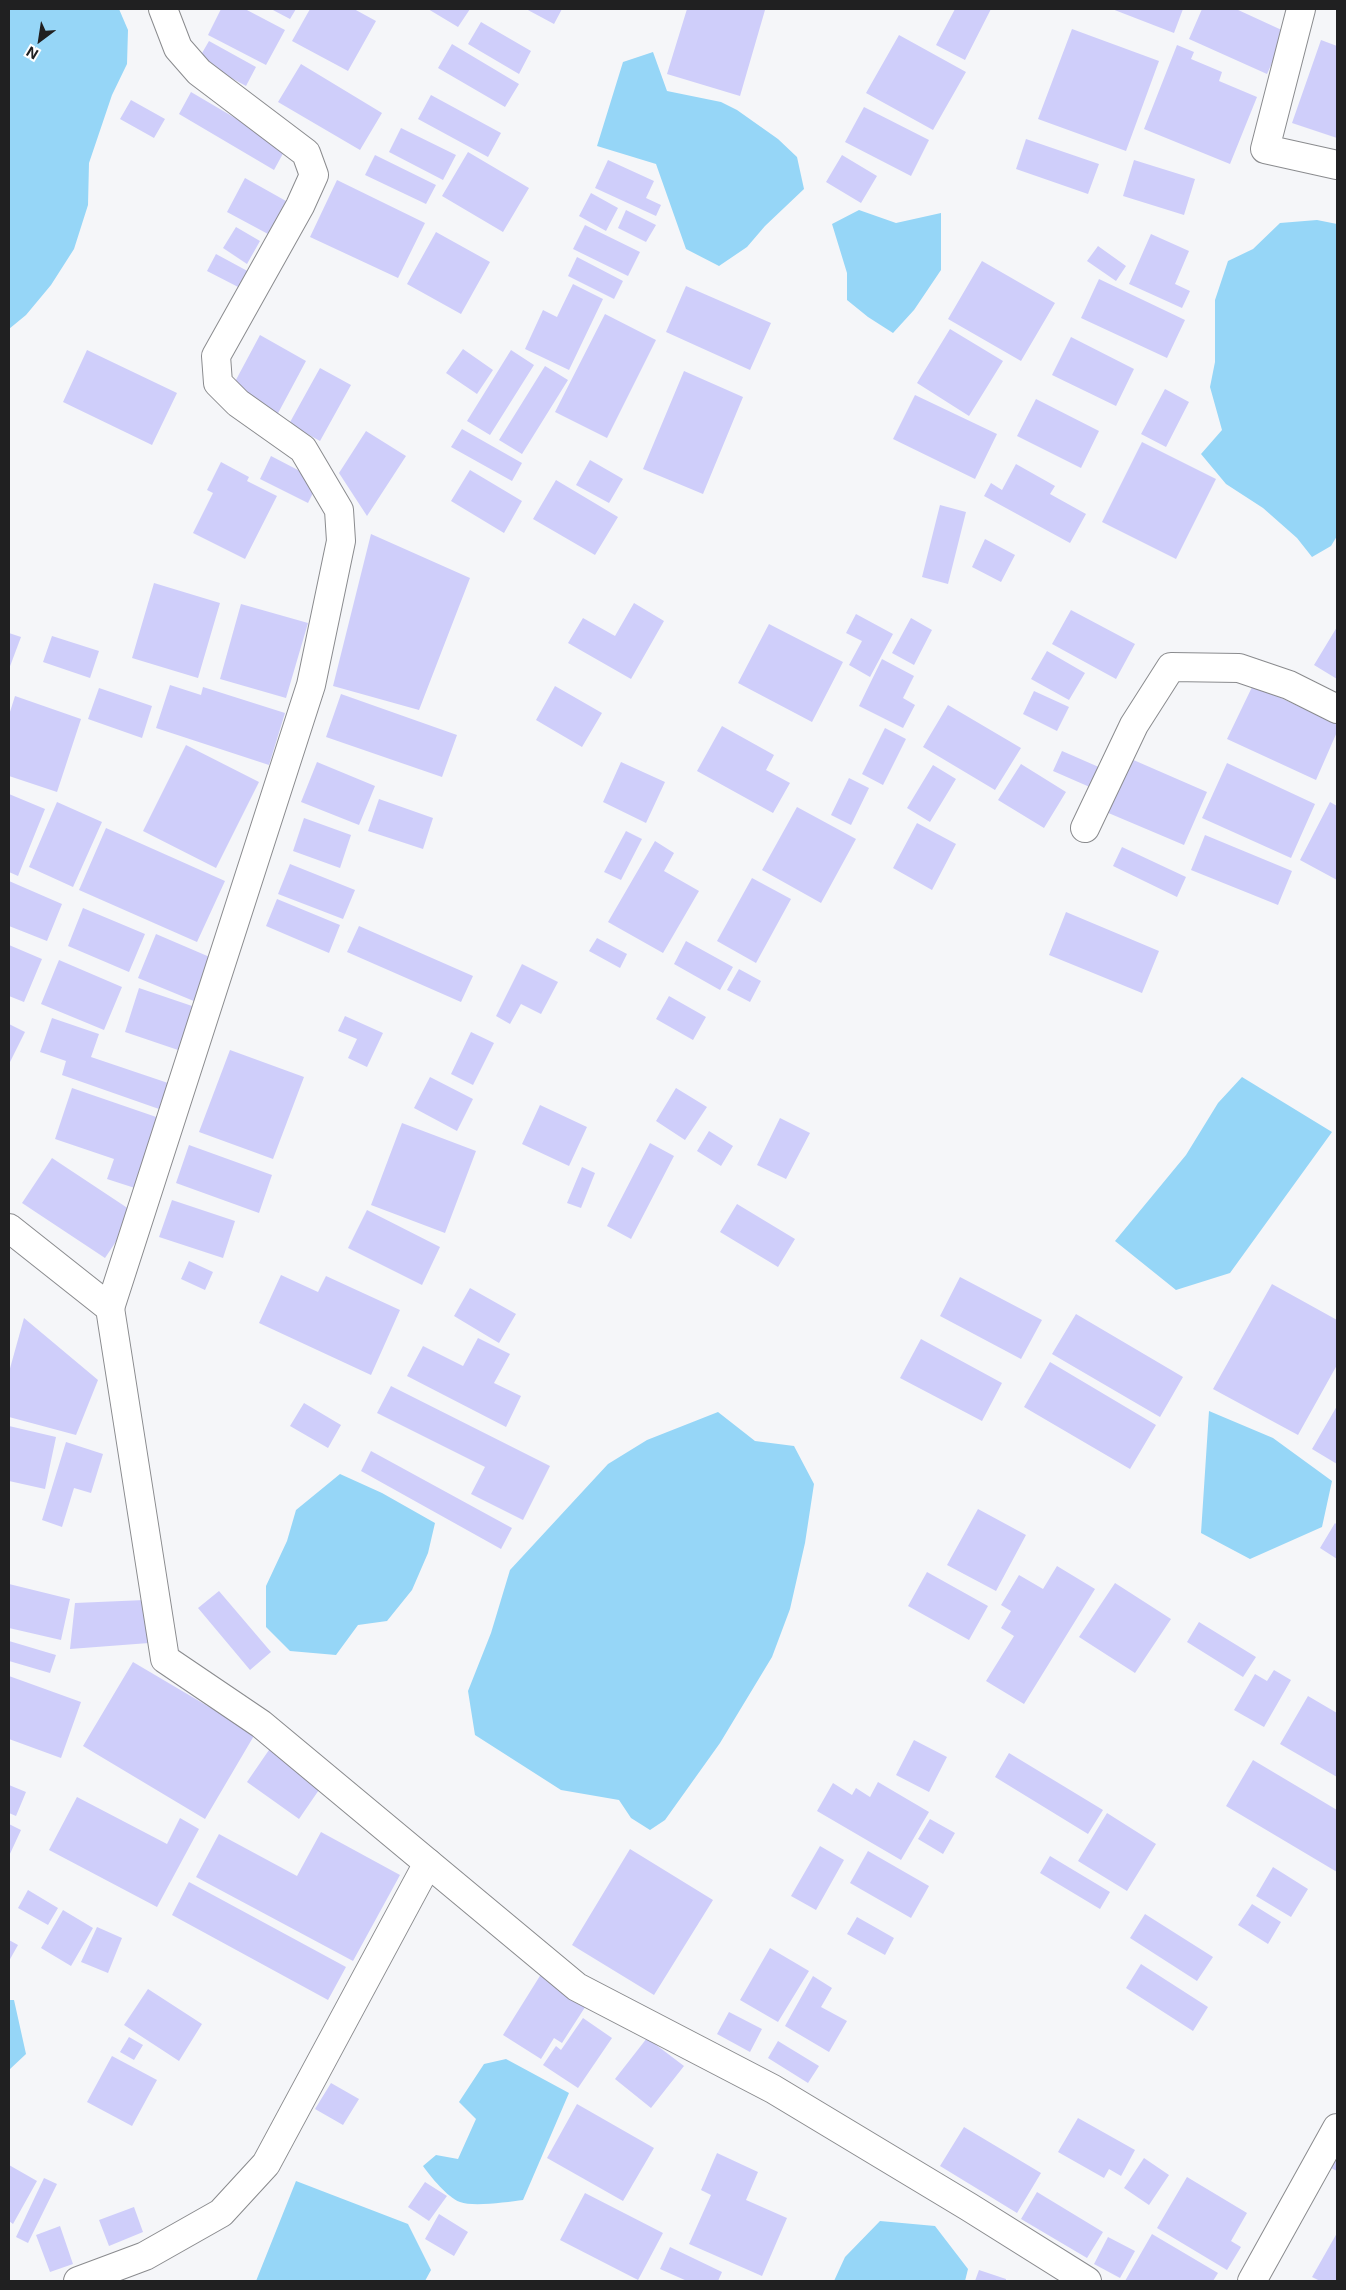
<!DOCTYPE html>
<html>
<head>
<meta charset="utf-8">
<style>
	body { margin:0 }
	#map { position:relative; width:1346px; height:2290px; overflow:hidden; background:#f5f6f9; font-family:Inter,sans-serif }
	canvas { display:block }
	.frame { position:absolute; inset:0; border:10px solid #202021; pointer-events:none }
	.north { position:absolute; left:15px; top:15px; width:50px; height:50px; -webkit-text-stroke:4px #fff; paint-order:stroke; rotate:211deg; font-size:14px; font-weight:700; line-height:20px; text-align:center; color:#202021 }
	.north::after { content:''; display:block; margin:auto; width:18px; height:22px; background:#202021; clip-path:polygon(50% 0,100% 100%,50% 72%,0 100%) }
</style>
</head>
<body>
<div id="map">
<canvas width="1346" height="2290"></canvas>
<div class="frame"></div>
<div class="north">N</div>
</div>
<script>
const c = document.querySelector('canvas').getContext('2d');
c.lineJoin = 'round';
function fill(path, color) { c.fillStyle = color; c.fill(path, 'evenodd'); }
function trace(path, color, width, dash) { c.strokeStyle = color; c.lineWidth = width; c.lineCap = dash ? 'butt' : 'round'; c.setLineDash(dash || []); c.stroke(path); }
fill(new Path2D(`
	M 9,9 L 119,9 L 128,30 L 127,64 L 112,95 L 89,163 L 88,205 L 74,249 L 51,285 L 26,315 L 9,329 Z
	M 653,52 L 667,91 L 721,102 L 737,110 L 778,139 L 797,157 L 804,189 L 765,226 L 747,247 L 719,266 L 686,249 L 656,164 L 597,146 L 623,62 Z
	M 859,210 L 896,223 L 941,213 L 941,270 L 914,310 L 893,333 L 868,317 L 847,300 L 847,273 L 832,224 Z
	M 1317,220 L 1337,224 L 1337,536 L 1331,546 L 1312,557 L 1297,538 L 1263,508 L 1226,484 L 1201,454 L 1222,430 L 1210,387 L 1215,362 L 1215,300 L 1228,261 L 1253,249 L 1280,223 Z
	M 1242,1077 L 1332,1132 L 1230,1273 L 1176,1290 L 1115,1241 L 1186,1155 L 1218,1103 Z
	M 1209,1411 L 1273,1438 L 1332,1481 L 1322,1527 L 1250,1559 L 1201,1533 Z
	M 718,1412 L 755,1441 L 794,1446 L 814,1484 L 805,1543 L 790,1609 L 772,1657 L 720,1743 L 665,1820 L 650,1830 L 631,1818 L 619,1800 L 561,1790 L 475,1735 L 468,1691 L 491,1633 L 510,1570 L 608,1464 L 647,1440 Z
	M 340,1474 L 382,1493 L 435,1523 L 428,1553 L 412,1590 L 387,1621 L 358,1625 L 336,1655 L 290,1651 L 266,1627 L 266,1586 L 287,1541 L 296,1510 Z
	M 9,2000 L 14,2000 L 26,2054 L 9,2070 Z
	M 506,2059 L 569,2093 L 523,2200 C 508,2202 473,2207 460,2202 C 447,2197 431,2177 423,2166 L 436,2155 L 458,2159 L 476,2119 L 459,2102 L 484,2064 Z
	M 296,2181 L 408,2224 L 431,2270 L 425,2281 L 256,2281 Z
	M 880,2221 L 935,2226 L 968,2269 L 965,2281 L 834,2281 L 845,2257 Z`), '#96d6f7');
fill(new Path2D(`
	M 221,9 L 245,9 L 285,30 L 266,65 L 208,35 Z
	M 271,9 L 296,9 L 290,19 Z
	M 310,9 L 354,9 L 376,21 L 348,71 L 292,41 Z
	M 428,9 L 470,9 L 458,27 Z
	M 526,9 L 562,9 L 554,24 Z
	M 687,9 L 765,10 L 740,96 L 667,74 Z
	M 955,9 L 991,9 L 965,60 L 936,45 Z
	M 1112,9 L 1183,9 L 1174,33 Z
	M 1202,9 L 1236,9 L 1286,32 L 1267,74 L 1189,39 Z
	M 481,22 L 531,51 L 519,74 L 468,44 Z
	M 1072,29 L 1159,61 L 1126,151 L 1038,119 Z
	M 899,35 L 966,72 L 933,130 L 866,93 Z
	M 1321,40 L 1337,46 L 1337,138 L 1292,123 Z
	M 209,41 L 256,67 L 246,86 L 198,60 Z
	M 452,44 L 519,84 L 505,107 L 438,68 Z
	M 1177,45 L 1194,52 L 1191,59 L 1222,72 L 1219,81 L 1257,97 L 1230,164 L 1144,129 Z
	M 301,64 L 382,113 L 360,150 L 278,102 Z
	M 191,92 L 286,148 L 274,170 L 179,114 Z
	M 431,95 L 501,133 L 488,157 L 418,119 Z
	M 131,100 L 165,119 L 154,138 L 120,119 Z
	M 864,107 L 929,140 L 911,176 L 845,142 Z
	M 401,128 L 456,155 L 443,180 L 389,152 Z
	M 1026,139 L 1099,164 L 1088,194 L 1016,169 Z
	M 468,152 L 529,188 L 503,232 L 442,196 Z
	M 375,155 L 436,185 L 426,204 L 365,175 Z
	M 842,155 L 877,176 L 861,203 L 826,182 Z
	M 608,160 L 654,181 L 646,198 L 661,205 L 656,216 L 595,188 Z
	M 1134,160 L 1195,179 L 1184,215 L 1123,196 Z
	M 245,178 L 286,201 L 268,234 L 227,212 Z
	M 337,180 L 425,223 L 398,278 L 310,237 Z
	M 591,193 L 618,208 L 606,231 L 579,216 Z
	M 626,210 L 656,225 L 646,242 L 618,228 Z
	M 585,225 L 640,252 L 628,276 L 573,249 Z
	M 236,227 L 260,241 L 247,264 L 223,248 Z
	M 436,232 L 490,262 L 461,314 L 407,284 Z
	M 1151,234 L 1189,251 L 1175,284 L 1190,291 L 1182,308 L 1129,284 Z
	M 1098,246 L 1126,266 L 1116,281 L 1087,261 Z
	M 216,254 L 253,274 L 244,290 L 207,271 Z
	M 577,257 L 623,281 L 614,299 L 568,276 Z
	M 982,261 L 1055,303 L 1021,361 L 948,319 Z
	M 1099,279 L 1185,320 L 1167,358 L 1081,318 Z
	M 573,284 L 603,299 L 569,370 L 525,349 L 543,310 L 557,317 Z
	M 686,286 L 771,323 L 750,370 L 666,332 Z
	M 605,314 L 656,340 L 607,438 L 555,412 Z
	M 950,329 L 1003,361 L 969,416 L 917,383 Z
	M 260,335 L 306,361 L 276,417 L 230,391 Z
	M 1071,337 L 1134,369 L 1116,406 L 1052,375 Z
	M 463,349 L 493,370 L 477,394 L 446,373 Z
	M 87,350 L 177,393 L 152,445 L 63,402 Z
	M 511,350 L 534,365 L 490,435 L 467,421 Z
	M 545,366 L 568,380 L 522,454 L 499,440 Z
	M 320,368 L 351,385 L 320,441 L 289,424 Z
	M 684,371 L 743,397 L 703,494 L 643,469 Z
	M 1165,389 L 1189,402 L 1166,447 L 1141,434 Z
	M 915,395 L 997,434 L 975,479 L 893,439 Z
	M 1036,399 L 1099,431 L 1081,468 L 1017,436 Z
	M 462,429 L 522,463 L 512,481 L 451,447 Z
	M 366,431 L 406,456 L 367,516 L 339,473 Z
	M 1142,442 L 1216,479 L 1176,559 L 1102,522 Z
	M 271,456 L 319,481 L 308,503 L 260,479 Z
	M 590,460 L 623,479 L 609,503 L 576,485 Z
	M 221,462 L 249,477 L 247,481 L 277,496 L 245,559 L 193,533 L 213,493 L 207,490 Z
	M 1016,464 L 1055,486 L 1050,494 L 1086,514 L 1070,543 L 984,496 L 991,483 L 1002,490 Z
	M 470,470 L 522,501 L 504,533 L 451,501 Z
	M 556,480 L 618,517 L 595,555 L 533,519 Z
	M 940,505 L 966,512 L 948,584 L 922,577 Z
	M 371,534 L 470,578 L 419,710 L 333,686 Z
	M 985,539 L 1015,555 L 1001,582 L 972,567 Z
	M 154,583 L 220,603 L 198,678 L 132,658 Z
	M 634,603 L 664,621 L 631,679 L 568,643 L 583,618 L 615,636 Z
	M 241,604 L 308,623 L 286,698 L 220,679 Z
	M 1071,610 L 1135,644 L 1116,679 L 1052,644 Z
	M 856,614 L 893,634 L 870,677 L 849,665 L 862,641 L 846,633 Z
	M 911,618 L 932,630 L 914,665 L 892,653 Z
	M 769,624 L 843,662 L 812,722 L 738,683 Z
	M 1337,627 L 1337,679 L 1314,665 Z
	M 9,633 L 21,637 L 9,669 Z
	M 52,636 L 99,651 L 90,678 L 43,662 Z
	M 1047,651 L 1085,673 L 1069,700 L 1031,679 Z
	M 882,659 L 914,676 L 903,698 L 915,705 L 903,728 L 859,706 Z
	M 170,685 L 201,695 L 203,687 L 285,713 L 269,765 L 156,728 Z
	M 1253,685 L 1337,724 L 1337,732 L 1316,780 L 1227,739 Z
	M 555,686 L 602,713 L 582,747 L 536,720 Z
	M 99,688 L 152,706 L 142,738 L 88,719 Z
	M 1034,691 L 1069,707 L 1057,731 L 1023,714 Z
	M 341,694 L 457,735 L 442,777 L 326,737 Z
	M 15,696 L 81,719 L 57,792 L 9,776 L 9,715 Z
	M 948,705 L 1021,748 L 995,790 L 923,747 Z
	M 722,726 L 774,755 L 766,770 L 790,783 L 773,813 L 697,771 Z
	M 885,728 L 906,739 L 883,785 L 862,774 Z
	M 186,745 L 259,782 L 216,868 L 143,831 Z
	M 1062,751 L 1101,768 L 1092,788 L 1053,771 Z
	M 1122,755 L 1207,792 L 1184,845 L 1099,809 Z
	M 317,762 L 375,786 L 359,825 L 301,802 Z
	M 621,762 L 665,782 L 646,823 L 603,802 Z
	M 1227,763 L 1315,804 L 1291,858 L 1202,818 Z
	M 1021,764 L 1066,792 L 1044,828 L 998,800 Z
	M 933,765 L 956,779 L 930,822 L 907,808 Z
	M 849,778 L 869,788 L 851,825 L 831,815 Z
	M 9,794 L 45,809 L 18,876 L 9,872 Z
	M 379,799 L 433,818 L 423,849 L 368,831 Z
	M 57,802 L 102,822 L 73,887 L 29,867 Z
	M 1330,802 L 1337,806 L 1337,880 L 1300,860 Z
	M 797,807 L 856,839 L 821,903 L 762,870 Z
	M 304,818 L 351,835 L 340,868 L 293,851 Z
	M 917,823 L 956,844 L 932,890 L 893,868 Z
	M 106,828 L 225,881 L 197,942 L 79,890 Z
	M 626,831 L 642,839 L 621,880 L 604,872 Z
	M 1205,835 L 1292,871 L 1278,905 L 1191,870 Z
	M 655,841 L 674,853 L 664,871 L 699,891 L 663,953 L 608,922 Z
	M 1122,847 L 1186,877 L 1177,897 L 1113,866 Z
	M 290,864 L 355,890 L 343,919 L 278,894 Z
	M 752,878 L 791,899 L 756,963 L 717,941 Z
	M 9,881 L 62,904 L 47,941 L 9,926 Z
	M 277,899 L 340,925 L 329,953 L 266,926 Z
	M 83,908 L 145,934 L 129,972 L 68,946 Z
	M 1066,912 L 1159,951 L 1142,993 L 1049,955 Z
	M 359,926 L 473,976 L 461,1002 L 347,952 Z
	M 156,934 L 219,961 L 201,1004 L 138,978 Z
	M 597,938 L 627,954 L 620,968 L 589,951 Z
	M 686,941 L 733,967 L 720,990 L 674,964 Z
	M 9,945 L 42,959 L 24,1002 L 9,996 Z
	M 59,960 L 122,987 L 104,1030 L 41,1004 Z
	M 522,964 L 558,982 L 541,1014 L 521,1004 L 510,1024 L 496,1016 Z
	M 739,969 L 761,981 L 750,1002 L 727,990 Z
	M 139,988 L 195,1007 L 181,1051 L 125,1032 Z
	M 669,996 L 706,1017 L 693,1040 L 656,1019 Z
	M 345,1016 L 383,1033 L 367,1067 L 348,1058 L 357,1039 L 338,1031 Z
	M 52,1018 L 99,1034 L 91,1057 L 168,1083 L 159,1109 L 62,1075 L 66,1061 L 40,1052 Z
	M 9,1024 L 25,1032 L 9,1064 Z
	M 471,1032 L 494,1043 L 473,1085 L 451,1074 Z
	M 230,1050 L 304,1077 L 273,1159 L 199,1132 Z
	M 430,1077 L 473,1099 L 457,1131 L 414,1108 Z
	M 72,1088 L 165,1120 L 141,1190 L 107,1179 L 114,1159 L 55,1139 Z
	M 676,1088 L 707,1107 L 685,1140 L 656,1121 Z
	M 540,1105 L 587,1127 L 569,1166 L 522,1144 Z
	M 780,1118 L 810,1133 L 786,1179 L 757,1165 Z
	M 402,1123 L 476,1151 L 445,1233 L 371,1205 Z
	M 709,1131 L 733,1146 L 721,1166 L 697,1151 Z
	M 650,1143 L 674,1156 L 631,1239 L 607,1226 Z
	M 189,1145 L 272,1175 L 259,1213 L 176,1183 Z
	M 52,1158 L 135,1213 L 105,1258 L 22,1203 Z
	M 582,1167 L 595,1173 L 581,1208 L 567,1203 Z
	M 172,1200 L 235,1221 L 223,1258 L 159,1237 Z
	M 737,1204 L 795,1239 L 778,1267 L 720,1232 Z
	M 367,1210 L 440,1247 L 422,1285 L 348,1248 Z
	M 189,1261 L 213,1272 L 205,1290 L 181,1279 Z
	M 281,1275 L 318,1292 L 326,1276 L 400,1310 L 371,1375 L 259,1323 Z
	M 960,1277 L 1042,1320 L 1021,1359 L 940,1316 Z
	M 1272,1284 L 1337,1320 L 1337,1365 L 1298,1435 L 1213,1389 Z
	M 470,1288 L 516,1314 L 499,1343 L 454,1316 Z
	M 1076,1314 L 1183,1377 L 1160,1417 L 1052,1354 Z
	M 24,1318 L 98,1380 L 76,1435 L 9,1417 L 9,1372 Z
	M 478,1338 L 510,1354 L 494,1383 L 521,1396 L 506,1427 L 407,1376 L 423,1346 L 463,1366 Z
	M 921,1339 L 1002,1383 L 982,1421 L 900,1378 Z
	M 1050,1362 L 1156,1425 L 1130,1469 L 1024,1407 Z
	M 391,1386 L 550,1466 L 523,1520 L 471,1494 L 485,1467 L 377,1413 Z
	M 304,1403 L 341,1425 L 328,1448 L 290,1426 Z
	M 1337,1406 L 1337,1464 L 1312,1449 Z
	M 9,1426 L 56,1437 L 45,1489 L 9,1481 Z
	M 66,1442 L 103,1454 L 91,1493 L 74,1488 L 62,1527 L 42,1520 Z
	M 371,1451 L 512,1528 L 501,1549 L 361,1471 Z
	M 978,1509 L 1026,1535 L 996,1591 L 947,1565 Z
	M 1335,1523 L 1337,1525 L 1337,1559 L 1320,1548 Z
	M 1057,1566 L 1095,1589 L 1024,1704 L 986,1681 L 1014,1636 L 1001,1628 L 1011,1611 L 1001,1605 L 1019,1575 L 1043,1589 Z
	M 927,1572 L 988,1606 L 969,1640 L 908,1606 Z
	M 1115,1583 L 1171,1619 L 1135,1673 L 1079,1637 Z
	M 9,1584 L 70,1599 L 61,1640 L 9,1628 Z
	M 219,1591 L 271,1652 L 250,1670 L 198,1608 Z
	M 145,1600 L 149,1643 L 70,1649 L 75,1603 Z
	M 1199,1622 L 1256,1657 L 1243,1677 L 1187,1642 Z
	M 9,1641 L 56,1655 L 50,1673 L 9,1661 Z
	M 133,1662 L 255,1734 L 205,1819 L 83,1746 Z
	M 1274,1670 L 1291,1680 L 1264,1727 L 1234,1710 L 1255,1674 L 1267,1681 Z
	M 9,1676 L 81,1702 L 61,1758 L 9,1739 Z
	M 1308,1696 L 1337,1713 L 1337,1777 L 1280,1744 Z
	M 914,1740 L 947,1757 L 929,1792 L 896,1775 Z
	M 271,1747 L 323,1784 L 299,1819 L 247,1782 Z
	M 1009,1753 L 1103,1810 L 1088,1834 L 995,1777 Z
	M 1253,1760 L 1337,1810 L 1337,1872 L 1226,1806 Z
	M 878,1782 L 929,1812 L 901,1860 L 817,1811 L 833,1783 L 852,1795 L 856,1788 L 870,1797 Z
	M 9,1785 L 26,1792 L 16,1816 L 9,1813 Z
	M 77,1797 L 167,1844 L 180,1818 L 199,1829 L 157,1907 L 49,1850 Z
	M 1107,1813 L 1156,1844 L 1127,1891 L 1078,1861 Z
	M 930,1819 L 955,1833 L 943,1854 L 918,1839 Z
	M 9,1824 L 21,1830 L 9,1856 Z
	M 321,1832 L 400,1875 L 353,1961 L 196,1877 L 219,1834 L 297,1876 Z
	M 820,1846 L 844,1860 L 816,1910 L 791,1896 Z
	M 630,1849 L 713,1900 L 654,1995 L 572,1945 Z
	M 868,1851 L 929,1886 L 911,1918 L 850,1883 Z
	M 1050,1856 L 1110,1892 L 1100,1909 L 1040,1873 Z
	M 1273,1867 L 1308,1889 L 1291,1917 L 1256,1896 Z
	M 189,1882 L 346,1967 L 328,2000 L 172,1915 Z
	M 28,1890 L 58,1908 L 48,1925 L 18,1908 Z
	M 1252,1904 L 1281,1922 L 1268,1944 L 1238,1925 Z
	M 63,1910 L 93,1928 L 71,1966 L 41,1948 Z
	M 1145,1914 L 1213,1957 L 1197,1981 L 1130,1938 Z
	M 857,1917 L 894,1938 L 885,1955 L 847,1934 Z
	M 97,1927 L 122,1938 L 108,1973 L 81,1962 Z
	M 9,1940 L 18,1945 L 9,1961 Z
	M 770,1948 L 809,1971 L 778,2022 L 740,2000 Z
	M 1141,1964 L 1208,2007 L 1193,2031 L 1126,1988 Z
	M 543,1971 L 589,2001 L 562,2043 L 554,2038 L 541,2059 L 503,2035 Z
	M 813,1976 L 832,1988 L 821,2007 L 847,2021 L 829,2052 L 785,2026 Z
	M 148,1989 L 202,2024 L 179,2061 L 124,2025 Z
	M 729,2012 L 762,2029 L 750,2052 L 717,2034 Z
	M 583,2018 L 612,2038 L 578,2088 L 543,2065 L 556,2046 L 561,2050 Z
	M 129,2037 L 143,2045 L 134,2060 L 120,2052 Z
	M 647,2038 L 684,2066 L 651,2108 L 615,2079 Z
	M 778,2041 L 819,2066 L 808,2083 L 768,2058 Z
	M 112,2056 L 157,2080 L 132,2126 L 87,2102 Z
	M 331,2083 L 359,2099 L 343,2125 L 315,2109 Z
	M 577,2104 L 654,2148 L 623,2201 L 547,2158 Z
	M 1078,2118 L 1135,2150 L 1121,2176 L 1109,2169 L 1104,2178 L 1058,2152 Z
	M 964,2127 L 1041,2173 L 1017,2213 L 940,2166 Z
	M 717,2153 L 758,2172 L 746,2200 L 787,2218 L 762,2276 L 689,2244 L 711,2195 L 701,2190 Z
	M 1337,2157 L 1337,2171 L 1331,2168 Z
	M 1144,2158 L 1169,2175 L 1149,2205 L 1124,2188 Z
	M 9,2165 L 37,2181 L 13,2224 L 9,2221 Z
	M 1187,2177 L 1247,2213 L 1231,2241 L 1241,2247 L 1227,2270 L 1157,2228 Z
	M 44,2178 L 57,2184 L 28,2243 L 16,2237 Z
	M 425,2182 L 447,2196 L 429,2221 L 408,2207 Z
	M 1037,2192 L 1103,2232 L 1087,2258 L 1021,2219 Z
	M 585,2193 L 663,2233 L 638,2280 L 560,2240 Z
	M 134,2207 L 143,2232 L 109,2246 L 99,2220 Z
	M 439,2214 L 468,2232 L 454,2256 L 425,2239 Z
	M 60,2226 L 73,2264 L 50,2272 L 36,2235 Z
	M 1337,2233 L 1337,2281 L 1320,2281 L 1312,2277 Z
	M 1152,2234 L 1218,2273 L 1213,2281 L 1125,2281 Z
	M 1108,2237 L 1135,2251 L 1120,2278 L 1094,2264 Z
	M 670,2247 L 722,2272 L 718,2281 L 687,2281 L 660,2269 Z
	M 979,2270 L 1006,2279 L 1006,2281 L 975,2281 Z`), '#cfcefa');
const street = new Path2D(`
	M 1301,9 L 1265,149 L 1337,165
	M 1085,828 L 1134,725 L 1171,667 L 1239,668 L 1289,685 L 1337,709
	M 110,1308 L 311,685 L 341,541 L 339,510 L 303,449 L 238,403 L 218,383 L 216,356 L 300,206 L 314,175 L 306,153 L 199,72 L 178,48 L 163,9
	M 78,2281 L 145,2256 L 221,2213 L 266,2164 L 428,1863
	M 1252,2281 L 1337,2128`);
const secondary = new Path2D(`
	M 9,1228 L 110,1308 L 165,1659 L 261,1724 L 577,1987 L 773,2089 L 969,2207 L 1087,2281`);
trace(street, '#8a8b8e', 30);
trace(secondary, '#8a8b8e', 30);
trace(street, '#fff', 28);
trace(secondary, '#fff', 28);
</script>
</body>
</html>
